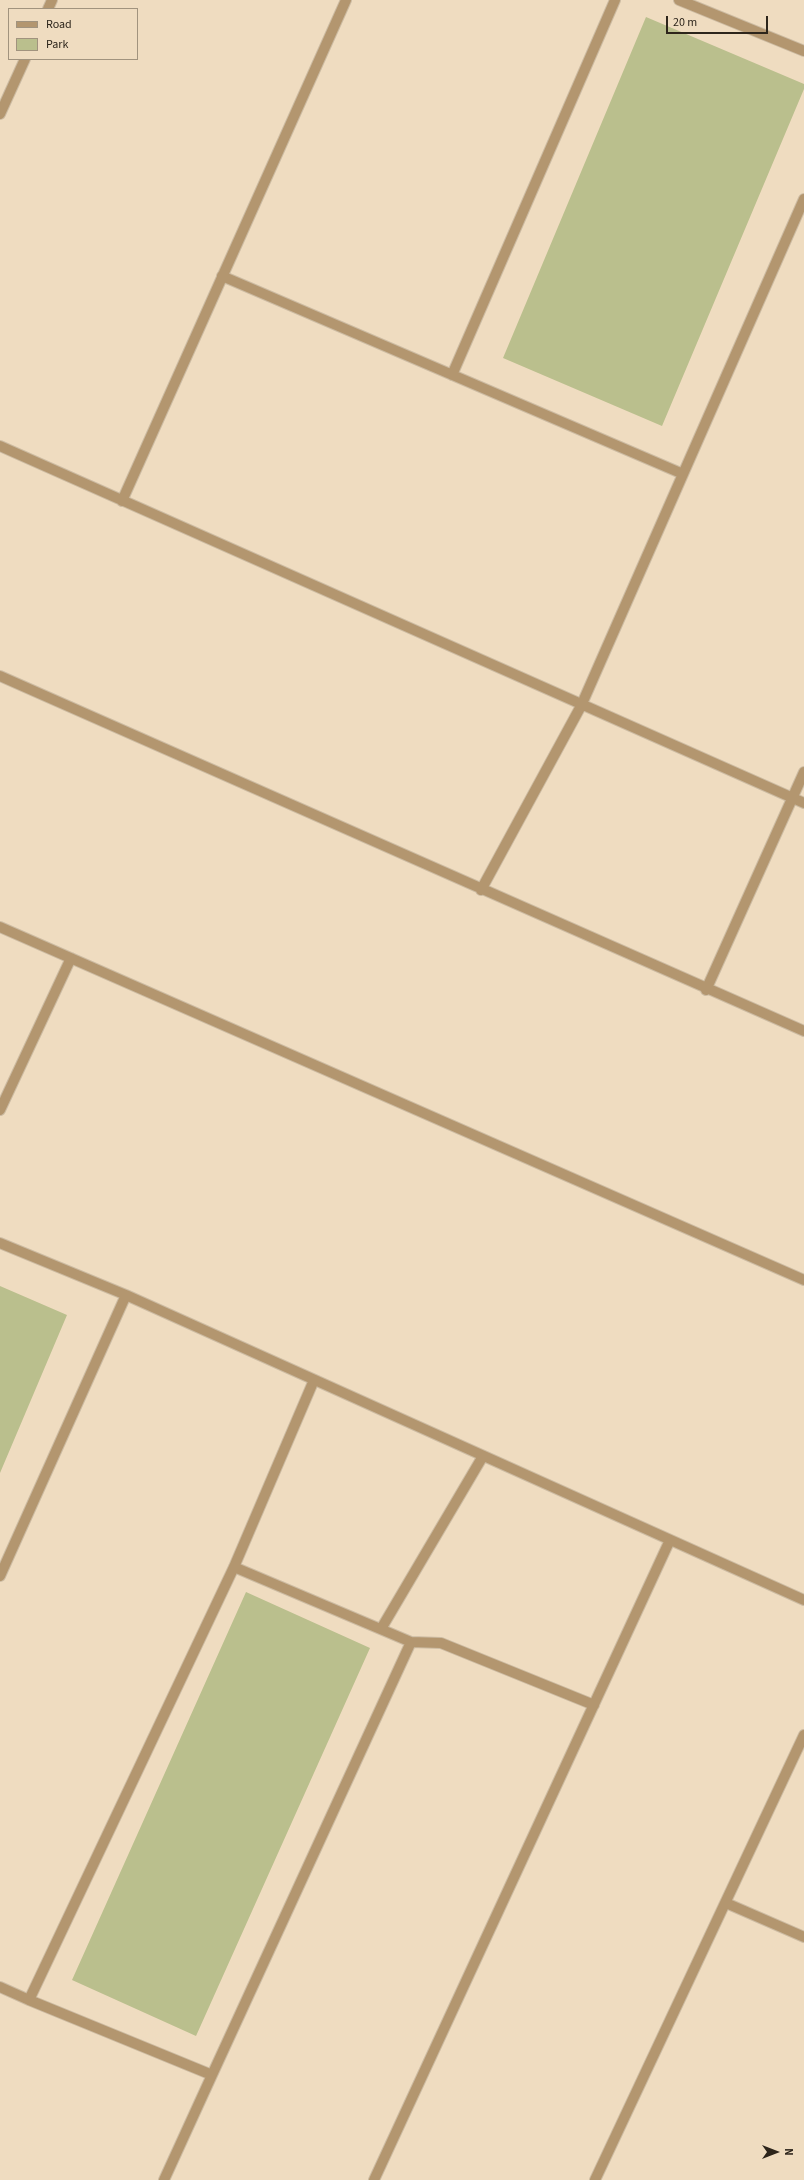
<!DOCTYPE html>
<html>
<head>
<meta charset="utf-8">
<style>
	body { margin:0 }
	#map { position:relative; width:804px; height:2180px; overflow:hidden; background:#efdcc0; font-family:"Source Sans 3",sans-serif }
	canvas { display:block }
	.legend { position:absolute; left:8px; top:8px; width:130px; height:52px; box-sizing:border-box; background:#efdcc0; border:1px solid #a1937e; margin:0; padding:5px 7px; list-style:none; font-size:12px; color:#2d251b }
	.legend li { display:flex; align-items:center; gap:8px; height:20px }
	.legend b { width:20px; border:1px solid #a1937e }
	.north { position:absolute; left:756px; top:2132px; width:40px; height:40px; -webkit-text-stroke:3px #efdcc0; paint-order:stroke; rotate:90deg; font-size:11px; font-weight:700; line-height:16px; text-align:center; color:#2d251b }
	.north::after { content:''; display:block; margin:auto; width:14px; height:18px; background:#2d251b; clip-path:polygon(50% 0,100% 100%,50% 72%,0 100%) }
	.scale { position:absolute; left:666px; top:16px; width:102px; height:18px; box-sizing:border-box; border:2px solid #2d251b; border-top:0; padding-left:5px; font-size:12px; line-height:14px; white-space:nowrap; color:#2d251b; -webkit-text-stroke:3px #efdcc0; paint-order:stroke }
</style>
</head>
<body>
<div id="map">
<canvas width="804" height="2180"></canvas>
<ul class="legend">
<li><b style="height:5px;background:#b3966f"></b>Road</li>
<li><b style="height:11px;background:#babf8d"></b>Park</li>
</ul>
<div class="north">N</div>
<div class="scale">20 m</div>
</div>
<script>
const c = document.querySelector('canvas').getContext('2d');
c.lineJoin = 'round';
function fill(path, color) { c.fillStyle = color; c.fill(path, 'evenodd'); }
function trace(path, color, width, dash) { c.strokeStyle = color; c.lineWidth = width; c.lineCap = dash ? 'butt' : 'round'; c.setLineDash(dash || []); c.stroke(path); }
fill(new Path2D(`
	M 646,17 L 804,84 L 804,89 L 662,426 L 503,358 Z
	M 0,1286 L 67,1315 L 0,1473 Z
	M 246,1592 L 370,1648 L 196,2036 L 72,1980 Z`), '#babf8d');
const minor = new Path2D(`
	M 679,0 L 804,51
	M 48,9 L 52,0
	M 0,114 L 25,59
	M 222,276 L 683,474
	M 452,375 L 615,0
	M 0,446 L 804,803
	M 122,501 L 346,0
	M 0,676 L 804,1031
	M 481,890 L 581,706 L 804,199
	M 0,927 L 804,1280
	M 706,990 L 804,772
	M 0,1110 L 71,958
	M 0,1243 L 126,1295 L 0,1576
	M 126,1295 L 804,1600
	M 234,1567 L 411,1642 L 441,1643 L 594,1705
	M 381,1629 L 483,1456
	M 726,1903 L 804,1937
	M 0,1987 L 29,2000
	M 212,2075 L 411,1642
	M 164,2180 L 212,2075 L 29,2000 L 234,1567 L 314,1380
	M 374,2180 L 670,1540
	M 595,2180 L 804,1735`);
trace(minor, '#ccbba2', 12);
trace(minor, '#b3966f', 10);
</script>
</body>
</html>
